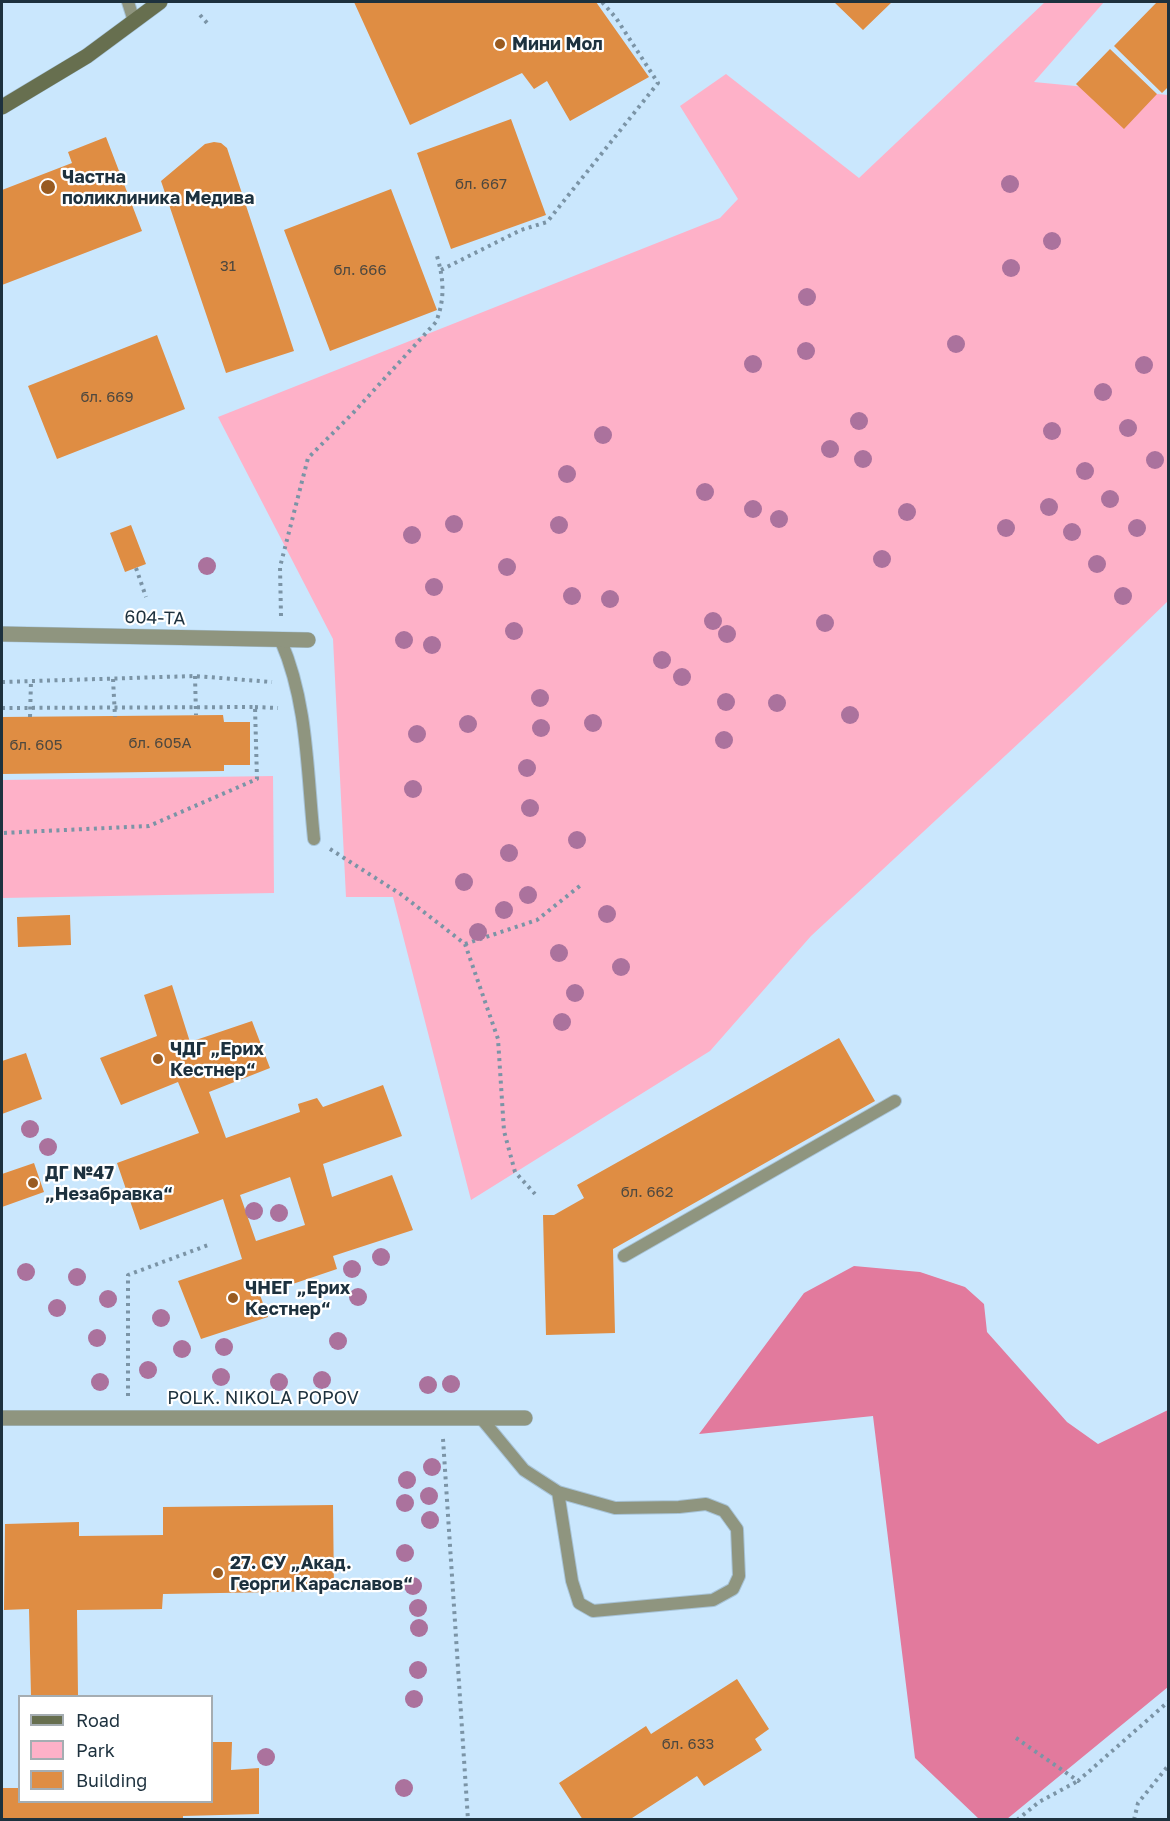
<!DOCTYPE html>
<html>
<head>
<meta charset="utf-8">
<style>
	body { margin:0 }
	#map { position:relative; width:1170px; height:1821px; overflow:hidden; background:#cae7fd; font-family:"Golos Text",sans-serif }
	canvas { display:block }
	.frame { position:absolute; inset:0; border:3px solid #1d313e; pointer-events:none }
	.legend { position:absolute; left:18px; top:1695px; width:195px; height:108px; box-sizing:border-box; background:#fff; border:2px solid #a5adb2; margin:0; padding:8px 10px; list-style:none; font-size:18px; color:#1d313e }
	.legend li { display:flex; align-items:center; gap:12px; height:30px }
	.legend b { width:30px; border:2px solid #a5adb2 }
</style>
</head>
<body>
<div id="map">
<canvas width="1170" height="1821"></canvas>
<div class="frame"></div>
<ul class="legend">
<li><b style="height:8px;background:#676f4f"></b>Road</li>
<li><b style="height:16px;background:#feb1c8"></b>Park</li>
<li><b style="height:16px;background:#df8d43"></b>Building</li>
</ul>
</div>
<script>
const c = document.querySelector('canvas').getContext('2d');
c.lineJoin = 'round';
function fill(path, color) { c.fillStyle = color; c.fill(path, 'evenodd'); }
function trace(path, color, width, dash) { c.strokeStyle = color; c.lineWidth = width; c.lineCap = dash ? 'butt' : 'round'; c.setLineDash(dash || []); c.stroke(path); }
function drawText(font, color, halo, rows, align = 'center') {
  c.font = font + ' "Golos Text",sans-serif'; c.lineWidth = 4.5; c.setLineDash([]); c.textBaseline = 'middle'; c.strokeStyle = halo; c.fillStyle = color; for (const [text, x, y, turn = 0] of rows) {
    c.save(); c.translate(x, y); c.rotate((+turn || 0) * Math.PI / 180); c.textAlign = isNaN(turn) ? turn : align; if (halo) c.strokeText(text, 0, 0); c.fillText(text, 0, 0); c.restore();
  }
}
fill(new Path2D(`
	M 1045,2 L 1104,2 L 1034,82 L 1168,95 L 1168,601 L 1076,690 L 811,936 L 710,1051 L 471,1200 L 393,897 L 346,897 L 333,639 L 218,417 L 720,218 L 738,199 L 680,106 L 726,74 L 859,178 Z
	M 273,776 L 274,893 L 2,898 L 2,780 Z`), '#feb1c8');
fill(new Path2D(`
	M 854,1266 L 920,1272 L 965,1287 L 984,1304 L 987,1332 L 1067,1422 L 1098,1444 L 1168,1410 L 1168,1687 L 1007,1819 L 979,1819 L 915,1758 L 873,1416 L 699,1434 L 804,1293 Z`), '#e27a9d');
fill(new Path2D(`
	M 354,2 L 596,2 L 649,77 L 570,121 L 547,81 L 534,89 L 522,73 L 410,125 Z
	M 834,2 L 892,2 L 863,30 Z
	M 1157,2 L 1168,2 L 1168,87 L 1162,93 L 1114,46 Z
	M 1110,49 L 1157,94 L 1124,129 L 1076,84 Z
	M 511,119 L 546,215 L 451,249 L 417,153 Z
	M 106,137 L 142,231 L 2,285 L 2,190 L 72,163 L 68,152 Z
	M 214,142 L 221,143 L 227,148 L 294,351 L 226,373 L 161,181 L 205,144 Z
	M 391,189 L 437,310 L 330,351 L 284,230 Z
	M 157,335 L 185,409 L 57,459 L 28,386 Z
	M 131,525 L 146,564 L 125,572 L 110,533 Z
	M 223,715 L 224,722 L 250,722 L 250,765 L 224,765 L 224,771 L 2,774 L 2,717 Z
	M 70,915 L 71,945 L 18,947 L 17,917 Z
	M 172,985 L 190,1042 L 252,1021 L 270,1068 L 209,1092 L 226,1138 L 300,1112 L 298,1104 L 317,1098 L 323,1107 L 383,1085 L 402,1136 L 323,1164 L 332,1197 L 392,1175 L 413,1230 L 333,1256 L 337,1269 L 260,1295 L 268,1317 L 201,1339 L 178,1281 L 242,1259 L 223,1199 L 140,1230 L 117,1163 L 199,1133 L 178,1082 L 121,1105 L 100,1058 L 157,1036 L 144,995 ZM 290,1177 L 305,1225 L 256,1241 L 240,1195 Z
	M 839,1038 L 875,1101 L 613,1249 L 615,1333 L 546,1335 L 543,1215 L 554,1215 L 584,1198 L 577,1185 Z
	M 26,1053 L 42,1099 L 2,1114 L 2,1061 Z
	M 34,1163 L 44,1192 L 2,1207 L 2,1174 Z
	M 333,1505 L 334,1591 L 163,1594 L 162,1609 L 77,1610 L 78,1696 L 31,1696 L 29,1609 L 4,1610 L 5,1524 L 79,1522 L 79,1536 L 163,1535 L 163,1507 Z
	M 737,1679 L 769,1729 L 755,1739 L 762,1750 L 704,1786 L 697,1776 L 629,1820 L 583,1820 L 559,1783 L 646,1726 L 651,1734 Z
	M 212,1742 L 232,1742 L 231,1770 L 259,1768 L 259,1814 L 183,1816 L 183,1820 L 2,1820 L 2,1788 L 20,1788 L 20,1802 L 212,1802 Z`), '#df8d43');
const lane = new Path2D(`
	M 128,2 L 134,21
	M 281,641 C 308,703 307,773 314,839
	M 624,1256 L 895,1101
	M 481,1418 L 524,1470 L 558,1492 L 615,1508 L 679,1507 L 706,1504 L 724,1511 L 737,1529 L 739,1576 L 733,1589 L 713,1600 L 593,1611 L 579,1603 L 572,1581 L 558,1492`);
const street = new Path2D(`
	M 2,634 L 308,640
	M 2,1418 L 525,1418`);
const secondary = new Path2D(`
	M 2,107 L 87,56 L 160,2`);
trace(lane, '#a7c3d7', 14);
trace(street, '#a7c3d7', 16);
trace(secondary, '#a7c3d7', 16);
trace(new Path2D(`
	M 200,15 L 208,24
	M 441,270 L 521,230 L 547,222 L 658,83 L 616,18 L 602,2
	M 136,568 L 146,597
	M 281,616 L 280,567 L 308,458 L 354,412 L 436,322 C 445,299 444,280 437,256
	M 195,676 L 196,715
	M 113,679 L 115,717
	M 2,682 L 195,676 L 272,682
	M 255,707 L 278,708
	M 2,708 L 255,707 L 257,779 L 149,826 L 2,833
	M 30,717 L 31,681
	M 330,849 L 402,895 L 465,944 L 498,1039 L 504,1131 L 515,1172 L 535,1194
	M 465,944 L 537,920 L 581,885
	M 128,1396 L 128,1275 L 211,1244
	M 443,1439 L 468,1820
	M 1016,1738 L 1078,1781 L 1168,1702
	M 1017,1820 L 1039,1802 L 1078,1781
	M 1134,1820 L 1138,1803 L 1168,1766`), '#7b94a6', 4, [3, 4.5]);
trace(lane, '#8f957f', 12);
trace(street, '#8f957f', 15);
trace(secondary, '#676f4f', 15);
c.fillStyle = '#ab729d';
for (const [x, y] of [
	[1010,184],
	[1052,241],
	[1011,268],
	[807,297],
	[956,344],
	[806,351],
	[753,364],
	[1144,365],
	[1103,392],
	[859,421],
	[1128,428],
	[1052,431],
	[603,435],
	[830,449],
	[863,459],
	[1155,460],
	[1085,471],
	[567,474],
	[705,492],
	[1110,499],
	[1049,507],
	[753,509],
	[907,512],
	[779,519],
	[454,524],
	[559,525],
	[1006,528],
	[1137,528],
	[1072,532],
	[412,535],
	[882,559],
	[1097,564],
	[207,566],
	[507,567],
	[434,587],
	[572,596],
	[1123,596],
	[610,599],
	[713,621],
	[825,623],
	[514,631],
	[727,634],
	[404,640],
	[432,645],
	[662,660],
	[682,677],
	[540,698],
	[726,702],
	[777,703],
	[850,715],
	[593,723],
	[468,724],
	[541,728],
	[417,734],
	[724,740],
	[527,768],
	[413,789],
	[530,808],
	[577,840],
	[509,853],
	[464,882],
	[528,895],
	[504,910],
	[607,914],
	[478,932],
	[559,953],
	[621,967],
	[575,993],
	[562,1022],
	[30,1129],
	[48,1147],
	[254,1211],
	[279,1213],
	[381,1257],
	[352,1269],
	[26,1272],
	[77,1277],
	[358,1297],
	[108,1299],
	[57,1308],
	[161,1318],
	[97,1338],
	[338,1341],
	[224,1347],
	[182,1349],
	[148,1370],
	[221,1377],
	[322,1380],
	[100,1382],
	[279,1382],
	[451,1384],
	[428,1385],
	[432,1467],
	[407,1480],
	[429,1496],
	[405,1503],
	[430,1520],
	[405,1553],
	[413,1586],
	[418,1608],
	[419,1628],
	[418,1670],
	[414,1699],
	[266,1757],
	[404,1788]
]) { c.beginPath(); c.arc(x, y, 9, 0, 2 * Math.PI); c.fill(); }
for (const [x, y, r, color] of [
	[500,44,6,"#995b21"],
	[48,187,8,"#995b21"],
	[158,1059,6,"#995b21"],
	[33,1183,6,"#995b21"],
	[233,1298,6,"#995b21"],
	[218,1573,6,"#995b21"]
]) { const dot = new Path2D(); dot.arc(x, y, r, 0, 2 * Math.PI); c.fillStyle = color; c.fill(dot); trace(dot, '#fff', 2); }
drawText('15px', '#4e483f', null, [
	["бл. 667",481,184],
	["31",228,266],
	["бл. 666",360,270],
	["бл. 669",107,397],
	["бл. 605А",160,743],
	["бл. 605",36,745],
	["бл. 662",647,1192],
	["бл. 633",688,1744]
]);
drawText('bold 18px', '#1d313e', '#fff', [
	["Мини Мол",512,44],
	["Частна",62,177],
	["поликлиника Медива",62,198],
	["ЧДГ „Ерих",170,1049],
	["Кестнер“",170,1070],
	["ДГ №47",45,1173],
	["„Незабравка“",45,1194],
	["ЧНЕГ „Ерих",245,1288],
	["Кестнер“",245,1309],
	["27. СУ „Акад.",230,1563],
	["Георги Караславов“",230,1584]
], 'left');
drawText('18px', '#1d313e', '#fff', [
	["604-ТА",155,618,2],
	["POLK. NIKOLA POPOV",263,1398]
]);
</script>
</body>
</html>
